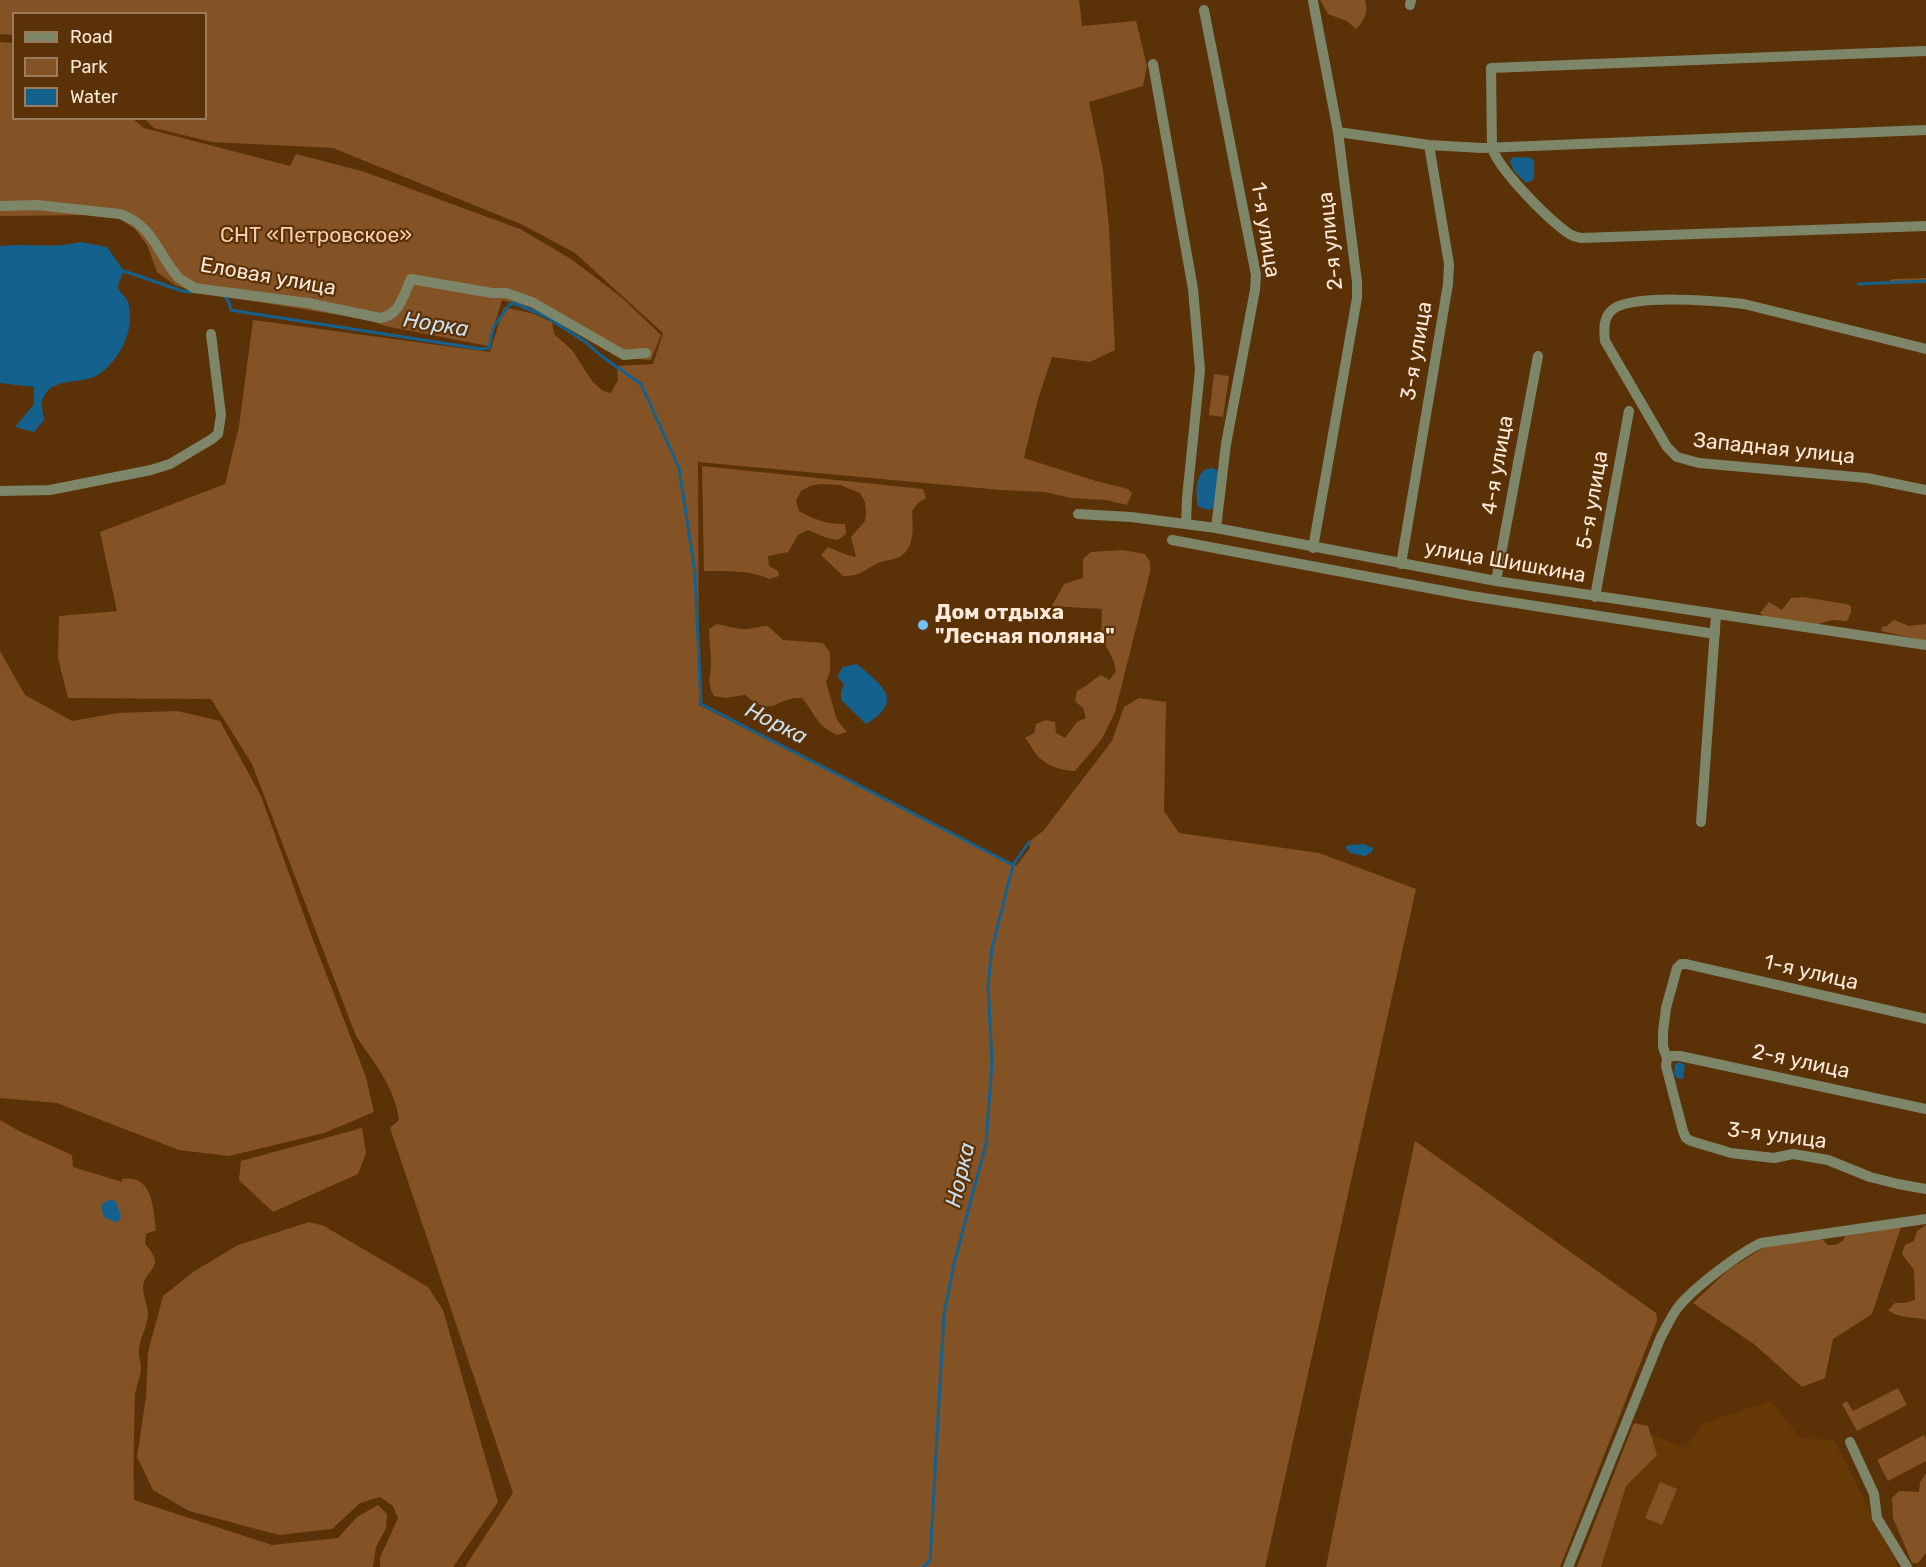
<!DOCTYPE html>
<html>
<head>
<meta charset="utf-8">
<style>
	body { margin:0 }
	#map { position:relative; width:1926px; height:1567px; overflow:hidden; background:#5b3207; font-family:Rubik,sans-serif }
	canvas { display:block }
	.legend { position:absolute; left:12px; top:12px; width:195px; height:108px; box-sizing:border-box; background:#5b3207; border:2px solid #9b7b5b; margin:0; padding:8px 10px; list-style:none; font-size:18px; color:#fce9d9 }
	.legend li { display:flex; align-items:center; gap:12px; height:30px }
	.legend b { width:30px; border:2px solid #9b7b5b }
</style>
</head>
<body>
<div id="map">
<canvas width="1926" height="1567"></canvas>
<ul class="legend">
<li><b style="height:8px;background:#7d8669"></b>Road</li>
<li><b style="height:16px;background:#835326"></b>Park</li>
<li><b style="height:16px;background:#15618e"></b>Water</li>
</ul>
</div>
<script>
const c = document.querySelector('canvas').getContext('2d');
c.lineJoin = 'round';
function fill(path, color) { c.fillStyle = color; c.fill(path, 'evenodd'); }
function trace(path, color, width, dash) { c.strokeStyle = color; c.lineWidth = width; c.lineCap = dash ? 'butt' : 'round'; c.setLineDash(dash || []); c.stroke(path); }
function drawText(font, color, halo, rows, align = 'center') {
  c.font = font + ' Rubik,sans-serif'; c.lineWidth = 4.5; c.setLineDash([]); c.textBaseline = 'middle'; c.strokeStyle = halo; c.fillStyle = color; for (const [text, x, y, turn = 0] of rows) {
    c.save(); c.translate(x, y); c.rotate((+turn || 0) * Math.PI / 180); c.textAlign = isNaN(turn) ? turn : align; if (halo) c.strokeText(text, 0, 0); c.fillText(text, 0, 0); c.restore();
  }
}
fill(new Path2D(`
	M 1770,1401 L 1801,1438 L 1834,1440 L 1898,1567 L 1581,1567 L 1634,1428 L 1686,1448 L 1690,1440 L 1704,1423 Z`), '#663806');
fill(new Path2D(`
	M 0,0 L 1079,0 L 1082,26 L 1136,21 L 1147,66 L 1143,86 L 1089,102 L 1103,169 L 1109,228 L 1115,350 L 1090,362 L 1052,357 L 1038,399 L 1024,458 L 1096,481 L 1128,489 L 1132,493 L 1127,505 L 1106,500 L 1071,498 L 1045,492 L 1001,490 L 698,462 L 699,705 L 1016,866 L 1030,848 L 1029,842 L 1043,831 L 1112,741 L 1124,707 L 1139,698 L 1166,702 L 1164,811 L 1179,833 L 1319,853 L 1416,889 L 1265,1567 L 465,1567 L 513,1493 L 390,1128 L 399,1120 C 395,1087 374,1063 356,1036 L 252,764 L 211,699 L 68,698 L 58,658 L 59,616 L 117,611 L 100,532 L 225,484 L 239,426 L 253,320 L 490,352 L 504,307 L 534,314 L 552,322 L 554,334 L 572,350 L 592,381 L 603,391 L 611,393 L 618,380 L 617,366 L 653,364 L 663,333 L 575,253 L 523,225 L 333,148 L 212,142 L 154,128 L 145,119 L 206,118 L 206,14 L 14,14 L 13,35 L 0,34 Z
	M 1320,0 L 1365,0 C 1368,13 1365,20 1356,29 L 1347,21 L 1328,14 Z
	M 0,42 L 13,43 L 14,118 L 133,119 L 144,128 L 290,166 L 296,154 L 365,172 L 520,229 L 571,259 L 621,297 L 661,335 L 651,360 L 621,358 L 534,308 L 502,300 L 488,346 L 385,326 L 370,320 L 196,292 L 175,285 L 157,272 L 147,245 L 135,229 L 120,219 L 88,215 L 0,216 Z
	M 1926,278 L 1926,283 L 1882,284 L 1882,283 L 1894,279 Z
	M 1214,374 L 1229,376 L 1223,417 L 1209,415 Z
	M 702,466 L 923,489 L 926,498 L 918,503 L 912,511 C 913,525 915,547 901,556 C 895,560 886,560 878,563 C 865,570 858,577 843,576 L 821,555 L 828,547 L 847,555 L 856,557 L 851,537 L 865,521 L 866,512 L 865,502 L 860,493 L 840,485 L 820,484 L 810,486 L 801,491 L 796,501 L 799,511 C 813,519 829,525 845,524 L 846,534 L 838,540 L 827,538 L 808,530 L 798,535 L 788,552 L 768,556 L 769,566 L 778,571 L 779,576 L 769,579 C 749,569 726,572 704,571 Z
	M 1122,550 L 1145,554 L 1150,562 L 1150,572 L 1115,712 L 1102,739 L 1075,771 C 1062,771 1044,765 1036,754 C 1032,749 1030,743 1025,738 L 1034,733 L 1036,724 L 1046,720 L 1055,722 L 1056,733 L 1065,738 L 1077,722 L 1086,718 L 1083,708 L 1075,701 L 1077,691 C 1086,687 1092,680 1101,675 L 1109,680 L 1116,672 L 1114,662 L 1101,635 L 1102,609 L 1052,606 L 1064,584 L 1083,578 L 1083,559 L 1091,552 Z
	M 1803,597 L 1846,604 L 1851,606 L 1851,612 L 1847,621 L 1832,620 L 1818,624 L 1764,617 L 1760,613 L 1769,602 L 1782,610 L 1791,598 Z
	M 1894,620 L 1909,626 L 1926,624 L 1926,641 L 1881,631 L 1882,627 L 1887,626 Z
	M 717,624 C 727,626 738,630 748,629 C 755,628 760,626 768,626 L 783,640 L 823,643 L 830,652 L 830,672 L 826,682 L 837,720 L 847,732 L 837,735 C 816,725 816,715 802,698 C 775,696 775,720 745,695 L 725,698 L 714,696 C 706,681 711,678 711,663 C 711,652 709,640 709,629 Z
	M 0,651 L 25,695 L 72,721 L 118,713 L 177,711 L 220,721 L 261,796 L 310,932 L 366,1077 L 374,1112 L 324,1133 L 229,1156 L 179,1150 L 57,1103 L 0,1098 Z
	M 0,1120 L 21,1132 L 72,1155 L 73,1167 L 122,1182 L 122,1179 C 153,1174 153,1208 156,1230 L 146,1234 L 145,1244 C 168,1269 144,1268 143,1288 C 143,1297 148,1305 148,1315 C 147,1327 140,1338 139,1350 C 138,1356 141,1362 141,1368 C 141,1378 136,1385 135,1395 C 134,1430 133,1465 134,1500 L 272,1545 L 338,1538 L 357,1517 L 378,1505 L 387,1514 L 386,1528 L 376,1547 L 373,1567 L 0,1567 Z
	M 362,1128 L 366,1153 L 358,1174 L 273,1212 L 239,1180 L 241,1161 Z
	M 1415,1141 L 1656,1313 L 1657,1321 L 1560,1567 L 1326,1567 L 1360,1397 Z
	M 309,1222 L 324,1226 L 428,1287 L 443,1310 L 498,1502 L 453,1567 L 380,1567 L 380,1558 L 398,1518 L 393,1506 L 380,1497 L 360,1503 L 332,1529 L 279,1535 L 189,1511 L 153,1490 L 137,1457 L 146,1397 L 148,1352 L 163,1296 L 193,1272 L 238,1245 Z
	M 1926,1225 L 1926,1320 C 1913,1316 1899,1319 1888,1310 L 1895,1303 L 1905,1303 L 1915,1300 L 1914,1270 L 1902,1254 L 1905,1245 L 1914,1241 L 1917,1231 Z
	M 1901,1227 L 1872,1314 L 1833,1339 L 1825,1378 L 1802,1387 L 1754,1344 L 1693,1303 L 1728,1270 L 1768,1245 L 1821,1238 L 1828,1245 L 1835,1245 L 1843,1241 L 1845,1236 Z
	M 1898,1388 L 1907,1405 L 1857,1431 L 1842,1404 L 1847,1401 L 1853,1411 Z
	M 1634,1423 L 1648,1426 L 1657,1455 L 1626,1486 L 1601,1567 L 1577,1567 Z
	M 1924,1435 L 1926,1439 L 1926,1461 L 1888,1481 L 1877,1460 Z
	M 1926,1473 L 1926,1553 L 1918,1563 L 1912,1563 L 1893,1518 L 1892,1498 L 1899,1491 L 1919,1492 L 1920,1482 Z
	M 1660,1482 L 1677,1489 L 1662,1525 L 1645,1518 Z`), '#835326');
fill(new Path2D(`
	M 1513,157 L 1532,158 L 1534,162 L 1534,178 L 1530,182 L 1525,182 L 1514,171 L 1510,161 Z
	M 80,242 L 107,247 L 124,271 L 117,287 C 120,292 126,297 128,302 C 136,329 120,360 98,375 C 83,384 56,378 46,393 C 39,402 43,410 44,420 L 34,432 L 15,427 L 34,404 L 34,387 L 0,383 L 0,246 C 27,243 55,249 80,242 Z
	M 1212,468 L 1217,470 L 1218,473 L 1214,507 L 1210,510 L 1198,507 C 1196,494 1194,477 1206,469 Z
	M 857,664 C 881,685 906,700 866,724 L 841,700 L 841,692 L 844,684 L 839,679 L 838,675 L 843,667 Z
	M 1364,844 L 1373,848 L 1372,852 L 1365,856 L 1350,853 L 1345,847 L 1349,845 Z
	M 1679,1062 L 1685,1065 L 1683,1079 L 1677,1078 L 1674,1074 L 1675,1064 Z
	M 112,1199 L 116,1202 L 121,1216 L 119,1221 L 114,1222 L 104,1217 L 101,1208 L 103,1203 Z`), '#15618e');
trace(new Path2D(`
	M 124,271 L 182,291 L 194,292
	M 1858,284 L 1926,281
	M 224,296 L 229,302 L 231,310 L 243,312 L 481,349 L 489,348 L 493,328 L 509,305 L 514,303 L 545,316 L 587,343 L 600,355 L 641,384 L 679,468 L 695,573 L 701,704 L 1013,865 L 992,949 L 988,985 L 992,1063 L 986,1144 L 954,1264 L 944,1314 L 930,1561 L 923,1567
	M 1013,865 L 1029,842`), '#15618e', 3);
trace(new Path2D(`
	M 1410,5 L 1411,0
	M 1204,10 L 1256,275 L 1255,290 L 1226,444 L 1216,528
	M 1926,51 L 1491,68 L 1492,148 C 1500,171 1547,218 1568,233 C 1572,236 1576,237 1581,238 L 1926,226
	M 1153,64 L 1193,289 L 1200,370 L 1187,498 L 1186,524
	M 1338,132 L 1429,145 L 1482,148 L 1926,130
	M 0,206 L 37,205 L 120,214 C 153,225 157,253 178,277 C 182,281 189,284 194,288 L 308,303 L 380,318 C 400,315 403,296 411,279 L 492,293 L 506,293 L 532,302 L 624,355 L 646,353
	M 1926,349 L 1744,304 C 1718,301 1629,293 1611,311 C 1603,319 1604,330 1605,341 L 1667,447 L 1677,457 L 1699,463 L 1867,478 L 1926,490
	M 0,491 L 50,490 L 151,470 L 170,464 L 212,439 L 218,434 L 221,415 L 211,334
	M 1078,514 L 1131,517 L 1216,528 L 1496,581 L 1926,645
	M 1172,540 L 1471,596 L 1715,634
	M 1313,548 L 1357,298 L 1357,282 L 1338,132 L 1313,1
	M 1401,564 L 1448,284 L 1449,264 L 1429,145
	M 1496,581 L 1538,356
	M 1595,597 L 1629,411
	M 1701,822 L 1716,615
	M 1926,1019 L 1686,964 L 1681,964 L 1677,968 L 1666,1008 L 1663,1032 L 1663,1047 L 1667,1058 L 1666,1066 L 1683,1131 L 1686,1138 L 1691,1141 L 1731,1153 L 1774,1158 L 1793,1154 L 1828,1160 L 1870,1177 L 1898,1184 L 1926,1189
	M 1667,1058 L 1672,1056 L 1680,1056 L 1926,1109
	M 1850,1442 L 1874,1494 L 1877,1518 L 1907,1567
	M 1568,1567 L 1660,1339 C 1666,1328 1671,1316 1679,1306 C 1695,1287 1738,1254 1761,1243 L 1926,1219`), '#7d8669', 10);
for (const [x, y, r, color] of [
	[923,625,6,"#74c0f6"]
]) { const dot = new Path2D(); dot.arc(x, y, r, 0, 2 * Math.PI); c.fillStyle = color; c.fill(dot); trace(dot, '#5b3207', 2); }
drawText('21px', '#fce9d9', '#5b3207', [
	["1-я улица",1265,230,81],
	["2-я улица",1331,241,-96],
	["Еловая улица",268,277,10],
	["3-я улица",1417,351,-80],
	["Западная улица",1774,449,6],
	["4-я улица",1498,465,-80],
	["5-я улица",1593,500,-80],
	["улица Шишкина",1505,562,10],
	["1-я улица",1811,973,13],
	["2-я улица",1801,1062,12],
	["3-я улица",1777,1136,7]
]);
drawText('21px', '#f7cfaf', '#5b3207', [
	["СНТ «Петровское»",316,236]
]);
drawText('bold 21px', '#fce9d9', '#5b3207', [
	["Дом отдыха",935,613],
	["\"Лесная поляна\"",935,637]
], 'left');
drawText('italic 22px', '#c9deee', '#5b3207', [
	["Норка",436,325,9],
	["Норка",776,724,27],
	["Норка",961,1175,-77]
]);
</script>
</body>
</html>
